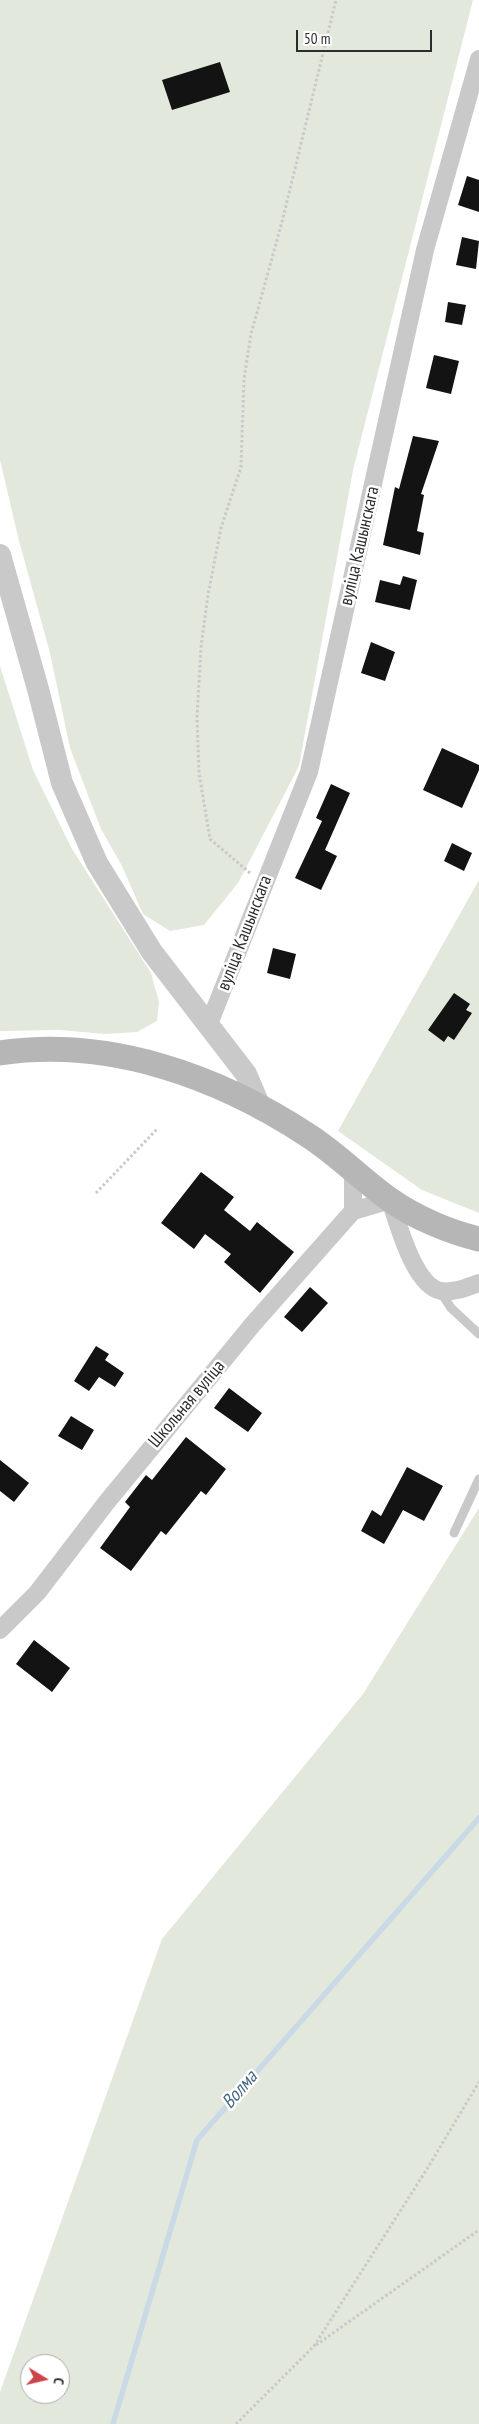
<!DOCTYPE html>
<html>
<head>
<meta charset="utf-8">
<style>
	body { margin:0 }
	#map { position:relative; width:479px; height:2424px; overflow:hidden; background:#fff; font-family:"PT Sans Narrow",sans-serif }
	canvas { display:block }
	.north { position:absolute; left:20px; top:2354px; width:50px; height:50px; box-sizing:border-box; background:#fff; border:1px solid #ababab; border-radius:50%; rotate:99deg; font-size:14px; font-weight:700; line-height:20px; text-align:center; color:#2c2c2c }
	.north::after { content:''; display:block; margin:auto; width:18px; height:22px; background:#ce434b; clip-path:polygon(50% 0,100% 100%,50% 72%,0 100%) }
	.scale { position:absolute; left:296px; top:30px; width:136px; height:22px; box-sizing:border-box; border:2px solid #2c2c2c; border-top:0; padding-left:6px; font-size:15px; line-height:18px; white-space:nowrap; color:#2c2c2c; -webkit-text-stroke:4px #fff; paint-order:stroke }
</style>
</head>
<body>
<div id="map">
<canvas width="479" height="2424"></canvas>
<div class="north">С</div>
<div class="scale">50 m</div>
</div>
<script>
const c = document.querySelector('canvas').getContext('2d');
c.lineJoin = 'round';
function fill(path, color) { c.fillStyle = color; c.fill(path, 'evenodd'); }
function trace(path, color, width, dash) { c.strokeStyle = color; c.lineWidth = width; c.lineCap = dash ? 'butt' : 'round'; c.setLineDash(dash || []); c.stroke(path); }
function drawText(font, color, halo, rows, align = 'center') {
  c.font = font + ' "PT Sans Narrow",sans-serif'; c.lineWidth = 5; c.setLineDash([]); c.textBaseline = 'middle'; c.strokeStyle = halo; c.fillStyle = color; for (const [text, x, y, turn = 0] of rows) {
    c.save(); c.translate(x, y); c.rotate((+turn || 0) * Math.PI / 180); c.textAlign = isNaN(turn) ? turn : align; if (halo) c.strokeText(text, 0, 0); c.fillText(text, 0, 0); c.restore();
  }
}
fill(new Path2D(`
	M 0,0 L 473,0 L 353,470 L 299,766 L 238,883 L 204,925 L 170,931 L 143,914 L 122,866 L 101,829 L 70,748 L 50,653 L 19,541 L 0,460 Z
	M 0,666 L 33,770 L 72,849 L 151,973 L 159,1002 L 157,1021 L 137,1032 L 105,1034 L 60,1030 L 0,1031 Z
	M 479,880 L 479,1213 L 422,1190 L 338,1131 Z
	M 479,1508 L 479,2424 L 0,2424 L 0,2392 L 162,1939 L 363,1694 ZM 30,2364 L 60,2364 L 60,2394 L 30,2394 Z`), '#e2e8db');
trace(new Path2D(`
	M 113,2424 L 197,2140 L 479,1818`), '#c9dae6', 5.5);
fill(new Path2D(`
	M 220,62 L 230,92 L 172,110 L 162,80 Z
	M 467,176 L 479,180 L 479,212 L 458,205 Z
	M 462,237 L 479,241 L 476,269 L 456,265 Z
	M 448,302 L 466,305 L 462,325 L 445,322 Z
	M 434,355 L 459,361 L 451,394 L 426,388 Z
	M 413,436 L 439,441 L 421,494 L 424,495 L 417,531 L 424,533 L 420,555 L 383,545 L 395,487 L 399,489 Z
	M 403,576 L 417,580 L 410,610 L 375,602 L 380,580 L 400,585 Z
	M 371,642 L 395,652 L 385,681 L 361,673 Z
	M 442,748 L 479,765 L 479,770 L 462,808 L 423,790 Z
	M 331,784 L 350,793 L 325,850 L 337,856 L 321,890 L 295,878 L 322,821 L 316,818 Z
	M 452,843 L 472,853 L 464,871 L 444,861 Z
	M 273,948 L 296,954 L 290,979 L 267,973 Z
	M 454,993 L 470,1004 L 466,1010 L 472,1013 L 454,1040 L 448,1036 L 444,1042 L 428,1030 Z
	M 201,1172 L 234,1197 L 224,1210 L 250,1231 L 257,1222 L 294,1252 L 260,1293 L 224,1262 L 231,1254 L 205,1234 L 194,1249 L 161,1223 Z
	M 310,1287 L 328,1303 L 302,1332 L 284,1317 Z
	M 96,1346 L 109,1354 L 105,1360 L 124,1373 L 115,1387 L 99,1377 L 89,1391 L 74,1381 Z
	M 229,1388 L 262,1413 L 248,1432 L 214,1408 Z
	M 71,1416 L 94,1430 L 82,1450 L 58,1436 Z
	M 186,1437 L 226,1469 L 206,1495 L 201,1491 L 166,1535 L 161,1531 L 131,1571 L 100,1548 L 130,1507 L 125,1502 L 146,1475 L 152,1480 Z
	M 0,1460 L 29,1483 L 14,1502 L 0,1491 Z
	M 407,1467 L 443,1486 L 424,1521 L 403,1510 L 384,1544 L 361,1531 L 372,1510 L 381,1516 Z
	M 34,1640 L 70,1668 L 52,1692 L 16,1664 Z`), '#131313');
trace(new Path2D(`
	M 250,873 L 210,839 L 199,773 L 197,717 L 201,647 L 208,595 L 221,528 L 241,467 L 244,379 L 251,334 L 282,222 L 336,0
	M 96,1193 L 158,1128
	M 316,2345 L 479,2230
	M 236,2424 L 314,2346 L 427,2169 L 479,2082`), '#c9c9c9', 3, [2.5, 2.5]);
trace(new Path2D(`
	M 440,1291 L 451,1308 L 479,1334
	M 454,1533 L 479,1479`), '#c9c9c9', 9);
trace(new Path2D(`
	M 209,1024 L 309,772 L 425,250 L 479,59
	M 353,1170 L 353,1211
	M 0,1630 L 37,1593 L 106,1503 L 253,1324 L 353,1211 L 390,1200 C 398,1223 414,1286 441,1291 C 454,1293 467,1287 479,1283`), '#c9c9c9', 18);
trace(new Path2D(`
	M 0,555 L 38,689 L 62,783 L 97,863 L 152,952 L 246,1074 L 261,1109`), '#c9c9c9', 22);
trace(new Path2D(`
	M 0,1053 C 109,1037 218,1076 309,1136 C 337,1154 361,1179 389,1199 C 414,1217 449,1232 479,1239`), '#b6b6b6', 25);
drawText('18px', '#2c2c2c', '#fff', [
	["вуліца Кашынскага",360,546,-77],
	["вуліца Кашынскага",245,933,-69],
	["Школьная вуліца",187,1404,-50]
]);
drawText('italic 19px', '#456a83', '#fff', [
	["Волма",240,2090,-49]
]);
</script>
</body>
</html>
